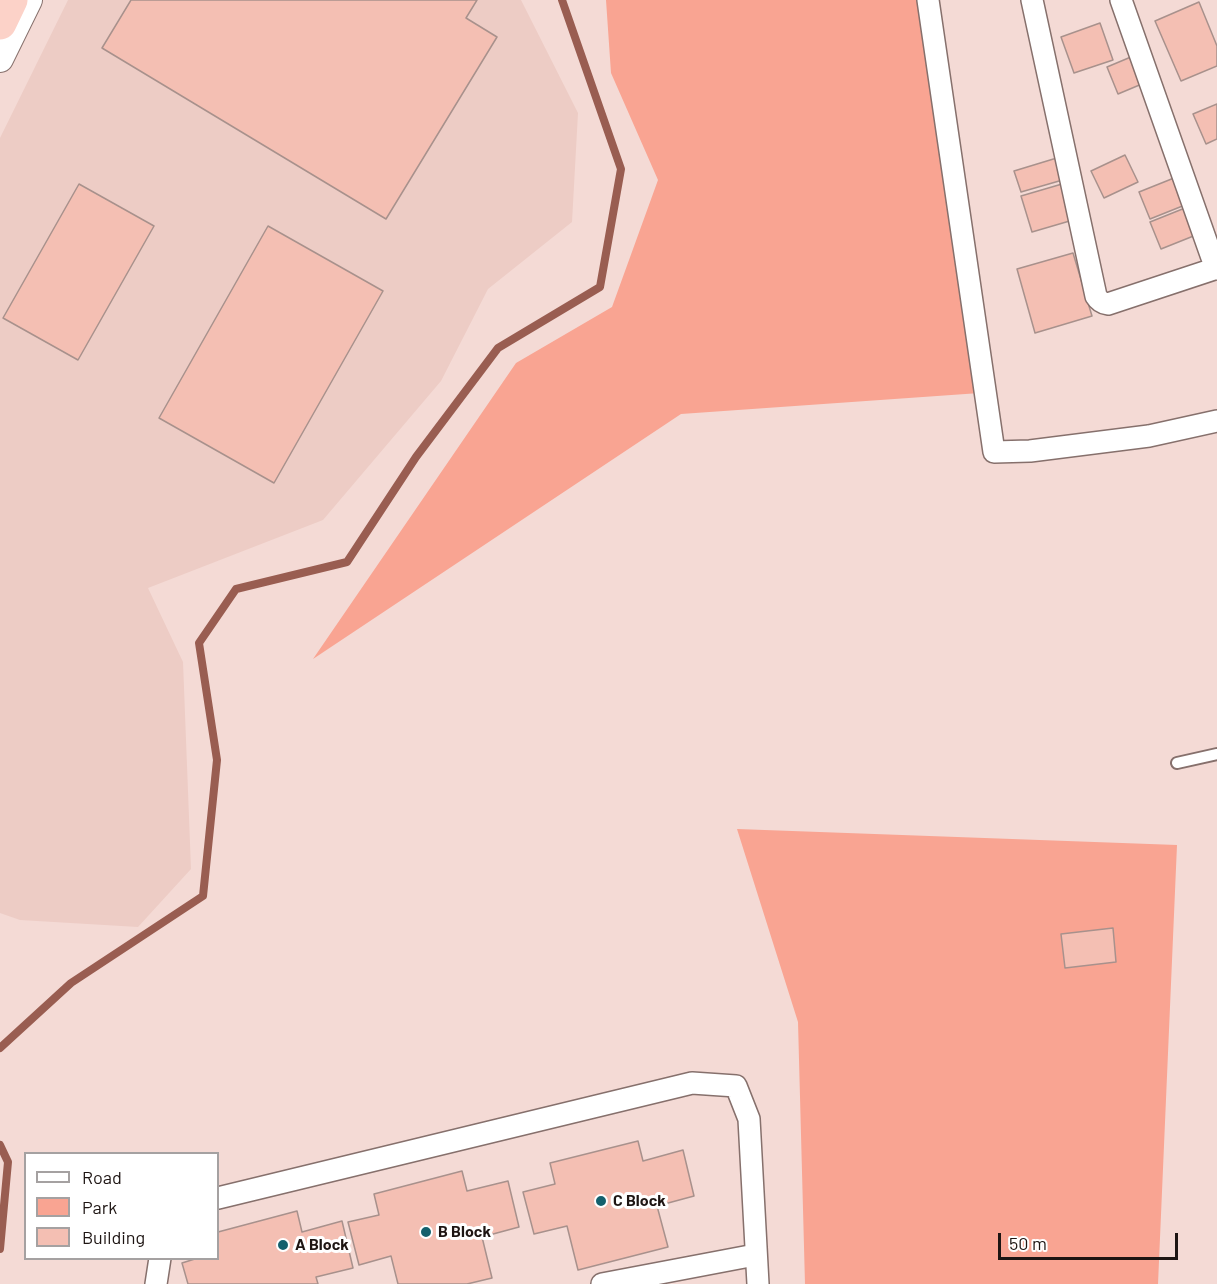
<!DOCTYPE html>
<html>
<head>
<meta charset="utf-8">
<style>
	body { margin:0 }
	#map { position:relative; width:1217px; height:1284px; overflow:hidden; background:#f4dad5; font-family:Barlow,sans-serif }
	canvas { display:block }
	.legend { position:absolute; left:24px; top:1152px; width:195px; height:108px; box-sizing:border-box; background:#fff; border:2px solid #a5a1a1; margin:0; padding:8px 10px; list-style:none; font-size:18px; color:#1e1513 }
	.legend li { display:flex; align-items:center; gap:12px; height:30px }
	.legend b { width:30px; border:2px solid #a5a1a1 }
	.scale { position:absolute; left:998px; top:1233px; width:180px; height:27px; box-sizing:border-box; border:3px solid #1e1513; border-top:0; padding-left:8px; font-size:18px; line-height:21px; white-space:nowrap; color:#1e1513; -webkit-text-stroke:4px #fff; paint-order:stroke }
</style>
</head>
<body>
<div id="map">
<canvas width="1217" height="1284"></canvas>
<ul class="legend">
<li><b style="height:8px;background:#fff"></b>Road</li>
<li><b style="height:16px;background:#f9a492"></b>Park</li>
<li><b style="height:16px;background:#f4bfb3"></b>Building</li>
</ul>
<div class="scale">50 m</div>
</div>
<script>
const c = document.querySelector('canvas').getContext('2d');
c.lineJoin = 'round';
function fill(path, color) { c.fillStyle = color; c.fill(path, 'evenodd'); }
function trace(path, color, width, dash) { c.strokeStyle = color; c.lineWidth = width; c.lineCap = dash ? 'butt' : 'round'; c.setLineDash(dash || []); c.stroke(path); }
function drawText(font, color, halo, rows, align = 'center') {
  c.font = font + ' Barlow,sans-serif'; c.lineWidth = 6; c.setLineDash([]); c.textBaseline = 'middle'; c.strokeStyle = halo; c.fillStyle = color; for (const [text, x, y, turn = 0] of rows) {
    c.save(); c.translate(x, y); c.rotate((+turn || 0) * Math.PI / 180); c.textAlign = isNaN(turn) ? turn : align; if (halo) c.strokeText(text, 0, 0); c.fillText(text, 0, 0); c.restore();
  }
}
fill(new Path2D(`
	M 68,0 L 521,0 L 578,113 L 572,222 L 488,289 L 441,381 L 323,520 L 148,588 L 183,662 L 191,869 L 138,927 L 20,920 L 0,913 L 0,138 Z`), '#edccc5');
fill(new Path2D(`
	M 606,0 L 925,0 L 994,392 L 681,414 L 313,659 L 516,363 L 612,307 L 658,180 L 611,73 Z
	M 737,829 L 1177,845 L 1158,1284 L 805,1284 L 798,1022 Z`), '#f9a492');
trace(new Path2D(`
	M 0,1048 L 71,983 L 203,896 L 217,760 L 199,643 L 236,589 L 347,562 L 416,457 L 498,348 L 600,287 L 621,169 L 562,0
	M 0,1145 L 8,1162 L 0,1249`), '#995d51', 8);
const building = new Path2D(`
	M 131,0 L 477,0 L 466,18 L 497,37 L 386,219 L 102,48 Z
	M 1199,2 L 1217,46 L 1217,66 L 1181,81 L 1155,21 Z
	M 1100,23 L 1113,60 L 1074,73 L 1061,37 Z
	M 1138,54 L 1149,81 L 1118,94 L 1107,67 Z
	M 1217,104 L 1217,139 L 1206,144 L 1193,114 Z
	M 1125,155 L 1138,182 L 1104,198 L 1091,171 Z
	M 1060,157 L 1066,179 L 1021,192 L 1014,171 Z
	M 1179,176 L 1190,203 L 1150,219 L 1139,192 Z
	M 79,184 L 154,226 L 78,360 L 3,318 Z
	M 1062,184 L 1073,220 L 1032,232 L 1021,196 Z
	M 1190,206 L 1201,233 L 1161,249 L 1150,222 Z
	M 268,226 L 383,291 L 274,483 L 159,418 Z
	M 1073,253 L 1092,316 L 1035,333 L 1017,269 Z
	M 1113,928 L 1116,962 L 1065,968 L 1061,934 Z
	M 638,1141 L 643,1161 L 683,1150 L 694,1196 L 657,1206 L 668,1247 L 578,1270 L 567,1226 L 534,1234 L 523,1192 L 555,1184 L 550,1163 Z
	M 462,1171 L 467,1191 L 508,1181 L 519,1227 L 482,1237 L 492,1278 L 467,1284 L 398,1284 L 391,1256 L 359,1265 L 348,1222 L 379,1215 L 374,1194 Z
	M 297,1211 L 302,1232 L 342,1221 L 353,1268 L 316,1277 L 318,1284 L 188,1284 L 182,1263 L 198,1258 L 218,1258 L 218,1232 Z`);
fill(building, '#f4bfb3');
trace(building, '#a8918c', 1.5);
const service = new Path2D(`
	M 1177,763 L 1217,754`);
const minor = new Path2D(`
	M 928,0 L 994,452 L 1030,451 L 1149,436 L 1217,421
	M 1032,0 L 1096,296 C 1099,301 1102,303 1108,304 L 1217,268
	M 1121,0 L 1216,269
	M 218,1198 L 692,1083 L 736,1086 L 749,1119 L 758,1284
	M 156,1284 L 160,1258
	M 602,1284 L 755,1255`);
const tertiary = new Path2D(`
	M 0,59 L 29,0`);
const trunk = new Path2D(`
	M 0,23 L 11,0`);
trace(service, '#86706c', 14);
trace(minor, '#86706c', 24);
trace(tertiary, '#86706c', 28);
trace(trunk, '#ae8880', 36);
trace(service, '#fff', 10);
trace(minor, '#fff', 21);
trace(tertiary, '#fff', 26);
trace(trunk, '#fcd2c8', 33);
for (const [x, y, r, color] of [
	[601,1201,6,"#14606d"],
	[426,1232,6,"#14606d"],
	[283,1245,6,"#14606d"]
]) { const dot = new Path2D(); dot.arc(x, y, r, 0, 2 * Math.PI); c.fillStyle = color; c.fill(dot); trace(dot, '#fff', 2); }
drawText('bold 16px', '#1e1513', '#fff', [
	["C Block",613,1201],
	["B Block",438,1232],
	["A Block",295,1245]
], 'left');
</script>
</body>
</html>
